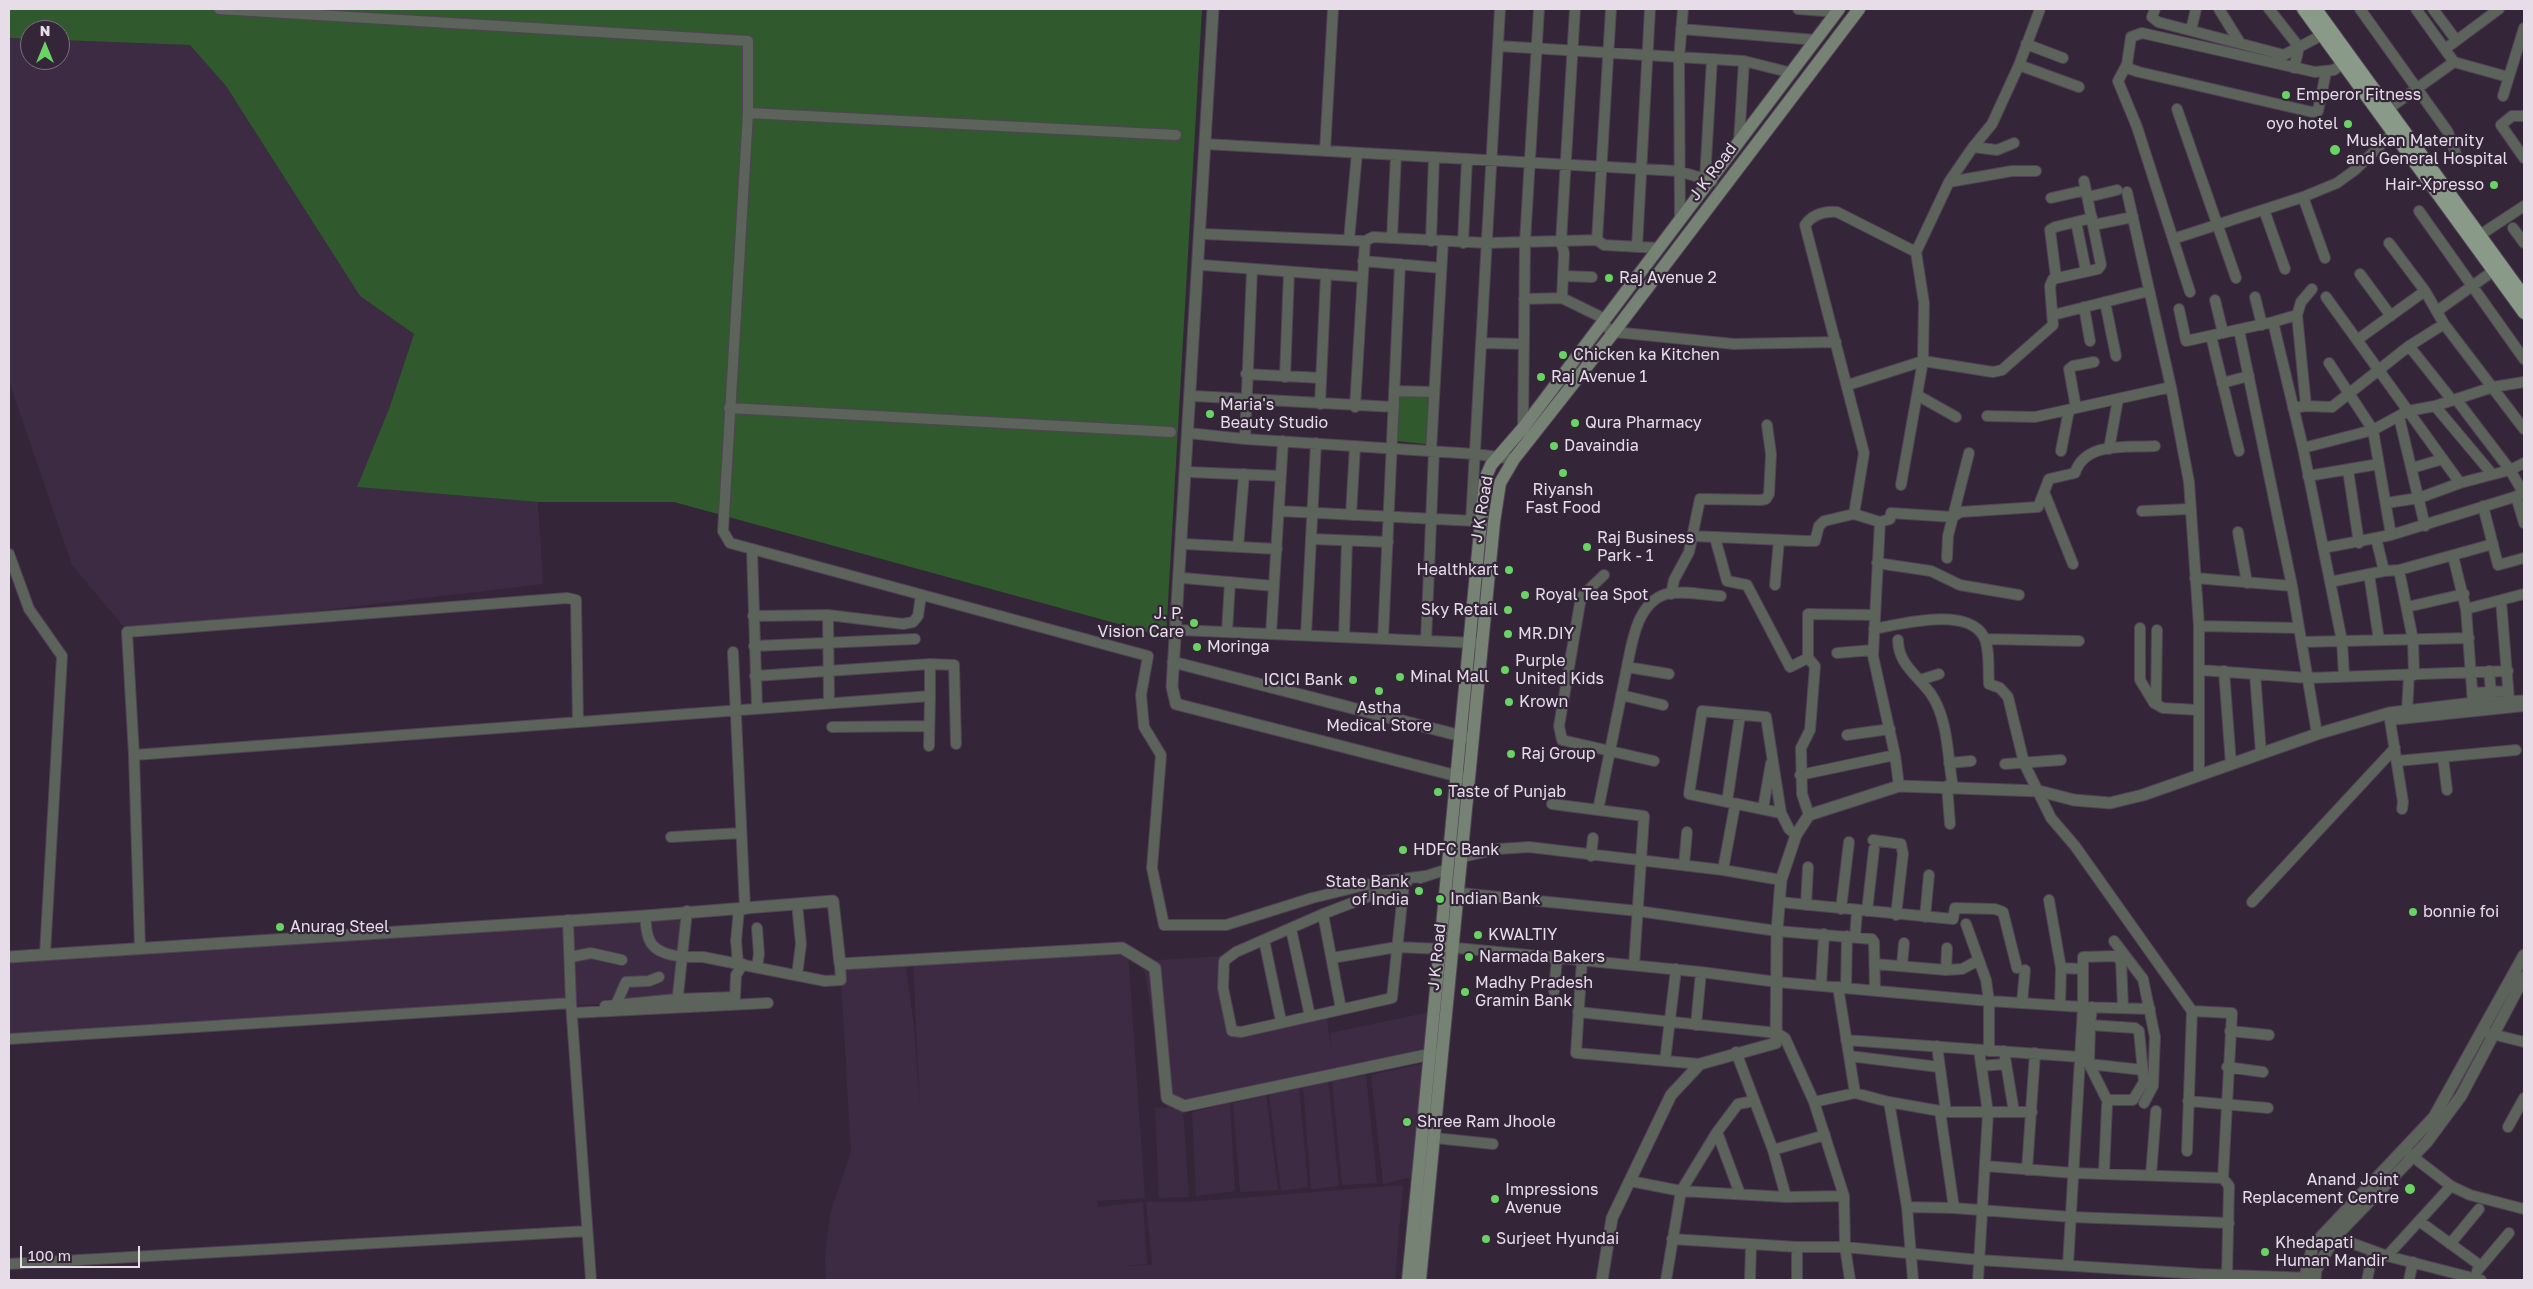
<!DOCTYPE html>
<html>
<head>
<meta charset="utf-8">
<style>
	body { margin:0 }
	#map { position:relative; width:2533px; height:1289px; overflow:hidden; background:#342638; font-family:"Golos Text",sans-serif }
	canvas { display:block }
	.frame { position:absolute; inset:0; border:10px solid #e6dde9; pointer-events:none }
	.north { position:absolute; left:20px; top:20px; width:50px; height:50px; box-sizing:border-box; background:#342638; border:1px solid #7b6f7f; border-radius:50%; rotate:0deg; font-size:14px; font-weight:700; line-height:20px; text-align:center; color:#e6dde9 }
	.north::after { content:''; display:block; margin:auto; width:18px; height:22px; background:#69d464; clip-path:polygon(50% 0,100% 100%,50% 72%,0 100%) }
	.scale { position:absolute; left:20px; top:1246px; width:120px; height:22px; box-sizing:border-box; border:2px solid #e6dde9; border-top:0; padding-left:6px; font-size:15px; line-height:18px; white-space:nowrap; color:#e6dde9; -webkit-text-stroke:4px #342638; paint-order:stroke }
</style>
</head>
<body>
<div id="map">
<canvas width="2533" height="1289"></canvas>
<div class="frame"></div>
<div class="north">N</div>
<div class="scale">100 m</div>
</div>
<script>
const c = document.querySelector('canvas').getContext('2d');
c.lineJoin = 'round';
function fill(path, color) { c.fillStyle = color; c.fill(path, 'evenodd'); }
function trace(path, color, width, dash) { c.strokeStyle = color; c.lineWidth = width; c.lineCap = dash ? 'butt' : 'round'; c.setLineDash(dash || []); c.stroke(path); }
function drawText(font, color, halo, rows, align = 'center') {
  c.font = font + ' "Golos Text",sans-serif'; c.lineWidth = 4.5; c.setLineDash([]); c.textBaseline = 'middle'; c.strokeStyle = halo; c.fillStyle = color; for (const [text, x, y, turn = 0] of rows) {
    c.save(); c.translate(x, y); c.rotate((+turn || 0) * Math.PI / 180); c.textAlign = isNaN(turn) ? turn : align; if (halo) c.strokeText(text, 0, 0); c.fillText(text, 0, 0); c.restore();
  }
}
fill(new Path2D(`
	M 9,38 L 30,39 L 30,60 L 60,60 L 60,40 L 190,45 L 226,86 L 360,296 L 414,334 L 389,409 L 357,487 L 538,502 L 543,584 L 129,633 L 72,565 L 9,381 Z
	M 687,913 L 678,999 L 9,1041 L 9,955 Z
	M 1128,952 L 1145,1198 L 1097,1201 L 1098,1207 L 1143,1202 L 1147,1264 L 1123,1266 L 1152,1265 L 1146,1202 L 1189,1202 L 1403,1185 L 1395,1280 L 826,1280 L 825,1259 L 830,1214 L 851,1152 L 840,964 L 905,961 L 914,1026 L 920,1108 L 913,960 Z
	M 1221,956 L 1231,1031 L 1326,1012 L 1331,1051 L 1330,1033 L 1435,1011 L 1430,1054 L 1169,1108 L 1183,1110 L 1189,1197 L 1159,1198 L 1155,1107 L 1167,1108 L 1143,961 Z
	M 1422,1064 L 1412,1177 L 1383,1184 L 1371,1075 Z
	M 1366,1075 L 1377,1183 L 1342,1185 L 1332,1081 Z
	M 1328,1081 L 1339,1186 L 1311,1189 L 1303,1086 Z
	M 1299,1087 L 1308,1187 L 1281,1191 L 1269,1094 Z
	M 1266,1095 L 1278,1190 L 1240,1192 L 1233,1103 Z
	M 1230,1103 L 1235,1191 L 1196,1196 L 1192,1112 Z`), '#3d2b43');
fill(new Path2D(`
	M 9,9 L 1202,9 L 1166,637 L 674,502 L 538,502 L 357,487 L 389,409 L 414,334 L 360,296 L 226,86 L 190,45 L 60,40 L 60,30 L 30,30 L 30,39 L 9,38 Z
	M 1399,395 L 1429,397 L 1426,444 L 1396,441 Z`), '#30592e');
const minor = new Path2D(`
	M 219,9 L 748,41 L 748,113 L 723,531 L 730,543 L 1148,656 L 1141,695 L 1144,727 L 1161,755 L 1152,868 L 1164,925 L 1226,925 L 1312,898 L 1378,882 L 1425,876
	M 1798,9 L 1837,12
	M 2155,9 L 2152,17 L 2158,22 L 2284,55 L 2322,35
	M 2219,9 L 2240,43
	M 2269,9 L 2299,47 L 2294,68
	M 2360,9 L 2448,132 L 2456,154
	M 2416,9 L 2454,62 L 2508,77
	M 2433,9 L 2456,40
	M 1681,29 L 1816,40
	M 2191,30 L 2196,9
	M 2026,44 L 2063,58
	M 1498,46 L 1744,61 L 1792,73
	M 2445,49 L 2499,9
	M 2127,64 L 2118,81 L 2137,127 L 2190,292
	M 2019,65 L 2079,87
	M 2326,72 L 2318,111 L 2312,112 L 2139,72 L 2130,69 L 2127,64 L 2131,37 L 2142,33 L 2315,72 L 2334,70 L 2343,63
	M 2503,96 L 2524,28
	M 2177,109 L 2236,278
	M 2388,109 L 2454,62
	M 748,113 L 1176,135
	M 2524,116 L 2512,116 L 2501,125 L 2524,158
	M 1739,142 L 1744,61
	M 1205,144 L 1678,171 L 1712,181
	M 1973,147 L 1997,150 L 2014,143
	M 1325,151 L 1333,9
	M 1705,179 L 1712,59
	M 1949,182 L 2012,171 L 2036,171
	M 2127,192 L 2171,387 L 2189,482 L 2199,626 L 2199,774
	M 2088,197 L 2117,190
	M 2303,197 L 2325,258
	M 2051,198 L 2086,190
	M 2264,210 L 2285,269
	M 2419,211 L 2524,359
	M 1680,220 L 1679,59 L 1683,9
	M 2076,222 L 2086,271
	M 2093,225 L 2133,217
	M 2513,228 L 2524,243
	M 1204,234 L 1365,241 L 1373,237 L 1487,243 L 1597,240 L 1604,245 L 1659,248
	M 2480,235 L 2524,206
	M 1392,238 L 1396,155
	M 2173,239 L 2303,197 L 2337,183 L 2355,170 L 2393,133
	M 1349,240 L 1357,153
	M 1597,240 L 1611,9
	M 1431,241 L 1434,157
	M 1463,243 L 1467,159
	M 2389,243 L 2425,291 L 2444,324 L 2524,429
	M 1637,247 L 1650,9
	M 1363,261 L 1441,268
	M 1202,265 L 1362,277
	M 2360,274 L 2391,316
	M 1563,276 L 1592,277
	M 2056,277 L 2050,230 L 2055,227 L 2092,218
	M 2255,297 L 2262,325
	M 2326,297 L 2460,483
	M 1562,298 L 1564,253 L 1561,242 L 1575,9
	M 1524,299 L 1562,298 L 1605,319
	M 2215,300 L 2223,333
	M 2105,302 L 2116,356
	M 2084,307 L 2090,341
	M 2179,309 L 2186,341 L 2273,322 L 2297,315 L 2301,302 L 2312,289
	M 2437,311 L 2499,267
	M 2053,315 L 2149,291
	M 2297,315 L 2306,406
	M 2273,322 L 2303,448 L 2342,641 L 2344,676
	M 1601,324 L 1614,332 L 1734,344 L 1836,342
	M 2239,330 L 2292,586 L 2317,734
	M 2211,336 L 2239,451
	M 2357,340 L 2425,291
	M 1481,343 L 1523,344
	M 2409,346 L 2452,400
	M 2329,363 L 2373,430 L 2391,535
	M 1246,374 L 1321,378
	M 1285,377 L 1289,272
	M 2222,383 L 2249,376
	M 1848,385 L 1923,361 L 1993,372 L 2002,370 L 2053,325 L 2050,286 L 2053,279 L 2098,269 L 2101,265 L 2084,181
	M 1394,391 L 1434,392
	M 1917,395 L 1956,417
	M 1194,396 L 1394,407
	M 2459,403 L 2510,470 L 2524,494
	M 1320,404 L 1326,274
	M 2435,406 L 2492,474
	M 1355,407 L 1365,241
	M 729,408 L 1171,432
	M 2076,408 L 2171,387
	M 2293,408 L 2306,406 L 2332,407 L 2409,346 L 2444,324
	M 1987,416 L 2035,417 L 2076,408 L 2069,369 L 2073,366 L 2094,362
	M 2399,417 L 2425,526
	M 1523,428 L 1525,242 L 1539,9
	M 1188,433 L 1245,439 L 1475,454 L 1514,459
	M 1245,439 L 1252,270
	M 2303,448 L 2373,430 L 2408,411 L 2435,406 L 2493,387 L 2524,382
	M 2109,449 L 2118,399
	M 1431,451 L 1443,241
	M 2061,451 L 2069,410
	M 2412,468 L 2443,459
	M 2348,470 L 2359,543
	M 1189,472 L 1281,476
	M 2308,476 L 2379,464
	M 1901,485 L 1923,361 L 1924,303 L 1916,252 L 1949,182 L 1973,147 L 1992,124 L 2019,65 L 2040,9
	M 2516,496 L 2524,523
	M 2386,503 L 2419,498 L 2460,483 L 2510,470 L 2524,463
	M 2483,506 L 2498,565 L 2524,558
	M 1279,511 L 1475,521
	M 2142,511 L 2190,509
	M 1854,514 L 1864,453 L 1805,225 C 1813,214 1824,211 1837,212 L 1916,252
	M 1351,515 L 1355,446
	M 1471,521 L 1500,9
	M 1880,522 L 1890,519 L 1891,513 L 1953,517 L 1960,512 L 2038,507 L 2044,492
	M 2238,532 L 2247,583
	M 1692,536 L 1806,541 L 1815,541 L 1819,526 L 1824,521 L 1854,514 L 1880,522 L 1873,656 L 1895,755 L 1899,786
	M 1715,538 L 1727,581 L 1747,585 L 1790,667 L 1808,658
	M 2376,538 L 2384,571
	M 1311,539 L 1388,542
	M 1185,544 L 1277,549
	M 1238,547 L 1244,474
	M 2323,548 L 2391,535 L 2524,494
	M 752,549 L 757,709
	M 9,554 L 29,609 L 62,656 L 45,954
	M 2453,556 L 2466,609 L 2473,703
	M 1947,558 L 1948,536 L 1969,453
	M 1877,563 L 1931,571 L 1960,585 L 2019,595
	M 2073,564 L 2044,492 L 2049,479 L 2075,473 C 2085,441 2128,448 2155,446
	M 2399,570 L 2413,640 L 2414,675
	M 2369,574 L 2379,640
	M 1604,575 L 1583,595 L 1580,603 L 1559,726 L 1562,740 L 1654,761
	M 1183,578 L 1274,586
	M 2195,578 L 2292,586
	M 2330,582 L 2384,571 L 2399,570 L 2493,544
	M 1775,585 L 1779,540
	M 1671,594 L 1674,580 L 1689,552 L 1700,499 L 1761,500 L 1766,499 L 1769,494 L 1771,454 L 1767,425
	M 2501,600 L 2509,700
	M 2407,607 L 2464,594
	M 2466,609 L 2524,594
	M 828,615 L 829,703
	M 753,616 L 828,615 L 903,624 L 913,622 L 918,616 L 921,595
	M 2199,626 L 2299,628
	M 2140,628 L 2140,680 L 2154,703 L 2163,708 L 2199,710
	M 1874,629 C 1901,624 1968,606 1984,637 C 1990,649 1988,671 1989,684 L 2000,688 L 2008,697 L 2024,763 L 2051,818 L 2075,846 L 2192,1011 L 2187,1151
	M 1179,630 L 1476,643
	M 1227,632 L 1230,582
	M 1271,634 L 1283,441
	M 1306,635 L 1316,443
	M 1344,637 L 1347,541
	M 1383,639 L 1400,264
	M 1986,639 L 2079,641
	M 1898,640 C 1898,664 1918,676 1931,694 C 1949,721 1947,756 1953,787
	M 1426,641 L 1434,451
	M 2302,642 L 2469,638
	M 754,646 L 915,639
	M 733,652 L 745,909
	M 1837,653 L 1873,650
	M 930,664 L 954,665 L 956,744
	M 1627,667 C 1632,642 1637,603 1666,594 C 1682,590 1704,595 1721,596
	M 2200,670 L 2308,678 L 2508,671
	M 2224,671 L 2231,764
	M 2489,671 L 2491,692
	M 2255,674 L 2261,753
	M 1920,680 L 1939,674
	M 2472,693 L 2508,691
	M 1621,695 L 1663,705
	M 2156,704 L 2157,630
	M 2407,711 L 2409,675
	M 2389,714 L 2403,802 L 2402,809
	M 2390,720 L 2524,706
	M 832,727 L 929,726
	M 1847,735 L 1890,729
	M 929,746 L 930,696
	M 134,755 L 930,696 L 930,664 L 755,676
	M 2443,757 L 2447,790
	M 2397,761 L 2516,750
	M 1949,763 L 1971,761
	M 2005,764 L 2061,760
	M 1800,775 L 1895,755
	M 1947,786 L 1950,824
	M 1727,802 L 1740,715
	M 1552,804 L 1644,816 L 1634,965
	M 1763,809 L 1771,763
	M 1598,810 L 1627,667 L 1669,674
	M 1781,813 L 1689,794 L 1702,711 L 1766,717 L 1781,813 L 1789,829 L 1796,835
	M 1809,815 L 1802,794 L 1801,748 L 1810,730 L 1815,666 L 1808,658 L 1808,614 L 1874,615
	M 671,837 L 741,833
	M 1873,840 L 1901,844 L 1903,854 L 1896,915
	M 1591,856 L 1593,838
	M 1462,857 L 1498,849 L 1529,847 L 1723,870 L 1781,880
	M 1684,865 L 1687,832
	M 1723,870 L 1735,805
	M 1420,878 L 1448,869
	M 1404,883 L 1392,998 L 1241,1032 L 1232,1031 L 1223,988 L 1224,961 L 1236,952 L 1323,914 L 1404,883 L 1407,882
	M 1460,893 L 1638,911 L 1777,931 L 1872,939 L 1874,942 L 1875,990
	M 2049,900 L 2061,968 L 2060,1005
	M 1779,902 L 1953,919 L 1955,908 L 1995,909 L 2003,912 L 2017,968
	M 2252,902 L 2395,748
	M 797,904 L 801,944 L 797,975
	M 1806,905 L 1808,867
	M 1841,909 L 1849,842
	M 1867,911 L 1874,849
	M 1323,914 L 1341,1009
	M 645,916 C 646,923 646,932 649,939 C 656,958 687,957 703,957 L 825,981 L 841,980 L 840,964
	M 1925,917 L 1929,875
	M 568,920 L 571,1003 L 591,1280
	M 1966,924 L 1986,980 L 1989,1001 L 1989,1051
	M 757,928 L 759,954 L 757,967
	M 1291,929 L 1310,1016
	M 1855,937 L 1857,911
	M 1264,940 L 1281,1021
	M 2114,941 L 2143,979 L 2155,1037 L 2153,1086 L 2144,1103
	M 1447,947 L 1701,972 L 1777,982 L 1989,1001 L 2083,1007 L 2150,1009
	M 140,948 L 134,755 L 127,632 L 567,598 L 576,600 L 578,722
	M 571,957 L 591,953 L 622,960
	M 1332,958 L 1397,947 L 1441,949
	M 1582,960 L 1576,1053 L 1700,1064
	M 738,963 L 736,941 L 739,909
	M 1875,964 L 1946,970 L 1962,969 L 1979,960
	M 1902,966 L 1904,943
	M 2061,968 L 2083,969
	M 1946,970 L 1947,948
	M 1821,985 L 1824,934
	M 1838,987 L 1855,1093
	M 1846,988 L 1847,936
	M 1554,991 L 1557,958
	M 2022,1003 L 2025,970
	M 677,1004 L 687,911
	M 605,1006 L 677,999 L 735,997 L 736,975 L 743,964
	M 614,1009 L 626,982 L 649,981 L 659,977
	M 2192,1011 L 2232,1013 L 2223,1178 L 2229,1186 L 2227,1275
	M 1578,1012 L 1777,1033 L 1785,1038 L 1814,1102 L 1844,1196 L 1845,1247 L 1850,1280
	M 572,1013 L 768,1003
	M 1696,1025 L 1701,972
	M 2090,1025 L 2089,1064 L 2107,1100 L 2133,1100 L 2144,1082 L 2139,1031 L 2135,1028 L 2090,1025 L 2092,1007
	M 2230,1031 L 2269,1035
	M 2488,1033 L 2524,1042
	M 9,1039 L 571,1003
	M 1846,1040 L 2080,1057
	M 1937,1046 L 1946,1112
	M 2004,1051 L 2014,1112
	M 1736,1052 L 1773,1150 L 1786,1197
	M 1849,1056 L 1939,1067
	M 1665,1061 L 1676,969
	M 2089,1064 L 2143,1070
	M 1981,1066 L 2005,1064
	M 2227,1067 L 2263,1072
	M 2188,1101 L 2268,1108
	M 1814,1102 L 1855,1093 L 1889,1102 L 1946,1112 L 2032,1112
	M 1889,1102 L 1907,1207 L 1913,1280
	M 1940,1111 L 1954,1208
	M 2508,1127 L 2524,1098
	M 1717,1132 L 1740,1194
	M 1435,1138 L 1493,1144
	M 1773,1150 L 1825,1135
	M 2408,1153 L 2451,1186 L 2470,1195 L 2524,1209
	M 1985,1166 L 2073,1173 L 2223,1178
	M 2027,1170 L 2035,1053
	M 2104,1173 L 2107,1105
	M 2151,1175 L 2156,1111
	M 1630,1181 L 1681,1191 L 1786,1197 L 1844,1196
	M 1907,1207 L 1954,1208 L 2071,1217 L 2229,1223
	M 2419,1221 L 2481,1266
	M 2335,1237 L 2387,1256 L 2481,1280
	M 1672,1239 L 1797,1247 L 1845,1247 L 1979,1260 L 2201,1274 L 2312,1278
	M 2450,1244 L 2479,1209
	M 1797,1247 L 1797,1280
	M 2387,1256 L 2451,1186
	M 9,1264 L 587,1231
	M 2068,1265 L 2083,1007 L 2083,957 L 2115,956 L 2121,960 L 2123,1008
	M 2477,1271 L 2509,1233
	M 1666,1280 L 1681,1191 L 1717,1132 L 1738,1104 L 1754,1101
	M 1750,1280 L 1751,1245
	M 1978,1280 L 1988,1113 L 1979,1050
	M 2367,1280 L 2373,1252
	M 2409,1280 L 2413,1262`);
const tertiary = new Path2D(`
	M 1213,9 L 1172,687 L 1176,704 L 1465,778
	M 1173,662 L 1473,739
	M 9,957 L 645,916 L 833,901 L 840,964 L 1122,948 L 1155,968 L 1167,1098 L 1184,1106 L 1436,1053
	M 1602,1280 L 1612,1218 L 1671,1095 L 1700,1064 L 1776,1043 L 1777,931 L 1781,880 L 1796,835 L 1809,815 L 1899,786 L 2039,791 L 2074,800 L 2110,803 L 2143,795 L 2317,734 L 2389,713 L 2473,703 L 2524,701
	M 2304,1280 L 2313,1246 L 2317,1241 L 2434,1117 L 2524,955
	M 2315,1280 L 2316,1270 L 2335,1237 L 2427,1142 L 2461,1096 L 2524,977`);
const secondary = new Path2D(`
	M 1408,1280 L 1485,479 L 1491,465 L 1523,428 L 1839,9
	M 1420,1280 L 1494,522 L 1500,483 L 1514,459 L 1614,332 L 1859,9`);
const primary = new Path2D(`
	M 2303,9 L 2524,313
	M 2316,9 L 2524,296`);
trace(minor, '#504354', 12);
trace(tertiary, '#504354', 13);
trace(secondary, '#504354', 14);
trace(primary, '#504354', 14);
trace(minor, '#5b635b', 10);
trace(tertiary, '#5b635b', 11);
trace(secondary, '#768374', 12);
trace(primary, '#8a9a88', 12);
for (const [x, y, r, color] of [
	[2286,95,5,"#69d464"],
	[2348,124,5,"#69d464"],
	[2335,150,6,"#69d464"],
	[2494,185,5,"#69d464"],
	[1609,278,5,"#69d464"],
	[1563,355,5,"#69d464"],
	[1541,377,5,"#69d464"],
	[1210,414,5,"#69d464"],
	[1575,423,5,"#69d464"],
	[1554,446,5,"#69d464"],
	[1563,473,5,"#69d464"],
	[1587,547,5,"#69d464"],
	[1509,570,5,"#69d464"],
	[1525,595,5,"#69d464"],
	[1508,610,5,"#69d464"],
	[1194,623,5,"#69d464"],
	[1508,634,5,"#69d464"],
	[1197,647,5,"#69d464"],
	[1505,670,5,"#69d464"],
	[1400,677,5,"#69d464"],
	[1353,680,5,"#69d464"],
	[1379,691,5,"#69d464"],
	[1509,702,5,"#69d464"],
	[1511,754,5,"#69d464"],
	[1438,792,5,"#69d464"],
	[1403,850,5,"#69d464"],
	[1419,891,5,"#69d464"],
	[1440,899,5,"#69d464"],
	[2413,912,5,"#69d464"],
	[280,927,5,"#69d464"],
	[1478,935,5,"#69d464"],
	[1469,957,5,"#69d464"],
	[1465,992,5,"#69d464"],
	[1407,1122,5,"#69d464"],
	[2410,1189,6,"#69d464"],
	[1495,1199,5,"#69d464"],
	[1486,1239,5,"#69d464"],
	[2265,1252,5,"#69d464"]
]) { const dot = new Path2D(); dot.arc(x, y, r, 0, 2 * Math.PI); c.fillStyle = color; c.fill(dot); trace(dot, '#342638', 2); }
drawText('16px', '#e6dde9', '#342638', [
	["Emperor Fitness",2296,95],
	["oyo hotel",2338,124,"right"],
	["Muskan Maternity",2346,141],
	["and General Hospital",2346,159],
	["Hair-Xpresso",2484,185,"right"],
	["Raj Avenue 2",1619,278],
	["Chicken ka Kitchen",1573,355],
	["Raj Avenue 1",1551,377],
	["Maria's",1220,405],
	["Beauty Studio",1220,423],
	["Qura Pharmacy",1585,423],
	["Davaindia",1564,446],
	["Riyansh",1563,490,"center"],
	["Fast Food",1563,508,"center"],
	["Raj Business",1597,538],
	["Park - 1",1597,556],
	["Healthkart",1499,570,"right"],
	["Royal Tea Spot",1535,595],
	["Sky Retail",1498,610,"right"],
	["J. P.",1184,614,"right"],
	["Vision Care",1184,632,"right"],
	["MR.DIY",1518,634],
	["Moringa",1207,647],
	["Purple",1515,661],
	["United Kids",1515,679],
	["Minal Mall",1410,677],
	["ICICI Bank",1343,680,"right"],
	["Krown",1519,702],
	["Astha",1379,708,"center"],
	["Medical Store",1379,726,"center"],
	["Raj Group",1521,754],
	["Taste of Punjab",1448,792],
	["HDFC Bank",1413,850],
	["State Bank",1409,882,"right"],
	["of India",1409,900,"right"],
	["Indian Bank",1450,899],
	["bonnie foi",2423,912],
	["Anurag Steel",290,927],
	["KWALTIY",1488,935],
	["Narmada Bakers",1479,957],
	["Madhy Pradesh",1475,983],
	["Gramin Bank",1475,1001],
	["Shree Ram Jhoole",1417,1122],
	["Anand Joint",2399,1180,"right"],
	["Replacement Centre",2399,1198,"right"],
	["Impressions",1505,1190],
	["Avenue",1505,1208],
	["Surjeet Hyundai",1496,1239],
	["Khedapati",2275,1243],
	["Human Mandir",2275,1261]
], 'left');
drawText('16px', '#e6dde9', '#342638', [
	["J K Road",1713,172,-53],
	["J K Road",1482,509,-80],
	["J K Road",1437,957,-84]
]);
</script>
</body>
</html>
